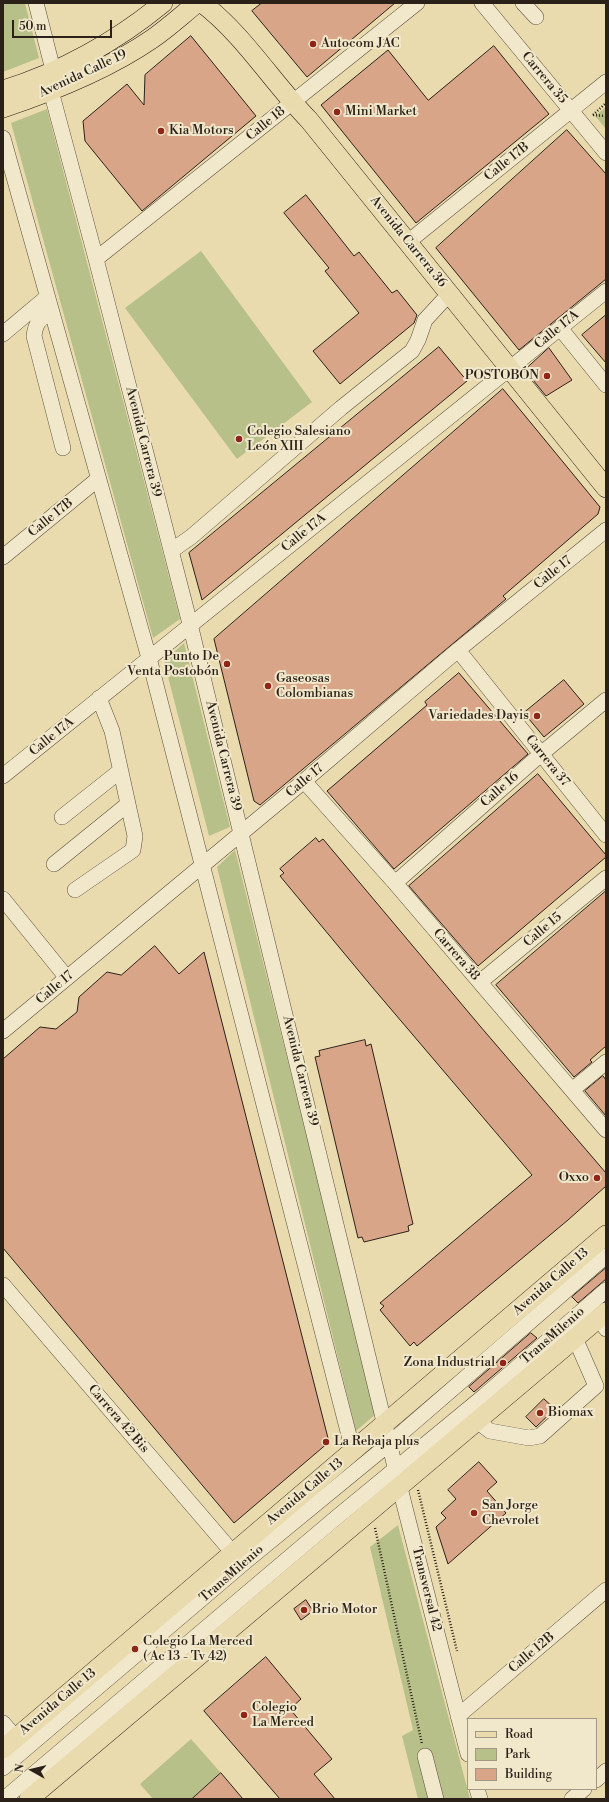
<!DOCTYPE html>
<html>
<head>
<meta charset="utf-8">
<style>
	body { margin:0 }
	#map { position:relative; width:609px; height:1802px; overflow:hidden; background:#eadbaf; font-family:"Libre Bodoni",serif }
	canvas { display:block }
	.frame { position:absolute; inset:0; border:4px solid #2b2118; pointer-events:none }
	.legend { position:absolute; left:467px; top:1718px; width:130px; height:72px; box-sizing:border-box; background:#f1e8cb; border:1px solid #a29883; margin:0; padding:5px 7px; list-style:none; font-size:12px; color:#2b2118 }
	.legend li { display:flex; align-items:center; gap:8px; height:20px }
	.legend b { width:20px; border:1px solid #a29883 }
	.north { position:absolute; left:12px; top:1750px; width:40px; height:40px; -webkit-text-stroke:3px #f1e8cb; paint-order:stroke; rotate:278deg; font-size:11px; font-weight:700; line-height:16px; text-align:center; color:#2b2118 }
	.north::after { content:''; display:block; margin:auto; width:14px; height:18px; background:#2b2118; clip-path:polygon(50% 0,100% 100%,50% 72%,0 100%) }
	.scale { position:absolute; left:12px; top:20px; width:100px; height:18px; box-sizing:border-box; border:2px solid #2b2118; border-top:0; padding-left:5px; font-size:12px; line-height:14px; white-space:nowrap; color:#2b2118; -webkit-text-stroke:3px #f1e8cb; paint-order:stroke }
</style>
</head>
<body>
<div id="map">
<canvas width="609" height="1802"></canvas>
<div class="frame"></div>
<ul class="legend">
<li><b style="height:5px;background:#eadbaf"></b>Road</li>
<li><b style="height:11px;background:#b8c089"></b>Park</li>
<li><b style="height:11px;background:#d9a589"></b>Building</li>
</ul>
<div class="north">N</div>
<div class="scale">50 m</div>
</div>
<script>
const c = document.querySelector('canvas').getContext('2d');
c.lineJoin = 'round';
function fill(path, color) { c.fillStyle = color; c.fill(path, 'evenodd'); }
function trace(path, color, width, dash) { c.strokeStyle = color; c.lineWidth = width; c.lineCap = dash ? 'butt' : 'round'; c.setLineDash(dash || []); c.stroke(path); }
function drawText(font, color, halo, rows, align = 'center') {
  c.font = font + ' "Libre Bodoni",serif'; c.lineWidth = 4; c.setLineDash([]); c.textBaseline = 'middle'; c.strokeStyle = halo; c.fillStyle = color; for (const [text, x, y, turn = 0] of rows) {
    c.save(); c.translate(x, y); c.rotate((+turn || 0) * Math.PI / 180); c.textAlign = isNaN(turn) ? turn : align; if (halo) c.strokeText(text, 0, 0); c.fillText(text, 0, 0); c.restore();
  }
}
fill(new Path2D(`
	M 3,3 L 25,3 L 39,58 L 3,72 Z
	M 606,107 L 606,129 L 595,116 Z
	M 47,109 L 180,619 L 153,638 L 11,123 Z
	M 201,251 L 312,402 L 237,459 L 125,308 Z
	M 184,643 L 230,827 L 209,836 L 164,661 Z
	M 235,850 L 376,1414 L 356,1431 L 217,867 Z
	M 398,1525 L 470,1799 L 418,1799 L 402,1736 L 413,1730 L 370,1547 Z
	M 191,1739 L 221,1773 L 192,1799 L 153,1799 L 140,1784 Z`), '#b8c089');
const building = new Path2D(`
	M 262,3 L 395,3 L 307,77 L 252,11 Z
	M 191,36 L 256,116 L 142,211 L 85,141 L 83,121 L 127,84 L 144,105 L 145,75 Z
	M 494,46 L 549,114 L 416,223 L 321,105 L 388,50 L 428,100 Z
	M 567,130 L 606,174 L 606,279 L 519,350 L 436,248 Z
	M 306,195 L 354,256 L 359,252 L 392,293 L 397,290 L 417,315 L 414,323 L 340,384 L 313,351 L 359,313 L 325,271 L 329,268 L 284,213 Z
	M 606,315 L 606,363 L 582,335 Z
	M 439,347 L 467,381 L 202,600 L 189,553 Z
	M 549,348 L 572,380 L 546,396 L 525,370 Z
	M 503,389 L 600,507 L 598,514 L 503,596 L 506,599 L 493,610 L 260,805 L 254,801 L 214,639 Z
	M 459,673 L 528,754 L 394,869 L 327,791 L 427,705 L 425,702 Z
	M 564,680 L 584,704 L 544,737 L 524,713 Z
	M 538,774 L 606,855 L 606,857 L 478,966 L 409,886 Z
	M 316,838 L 319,842 L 323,839 L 480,1026 L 606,1173 L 606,1186 L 568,1220 L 417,1346 L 414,1342 L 410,1346 L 380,1310 L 384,1306 L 380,1303 L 532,1175 L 373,988 L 280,876 L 284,873 L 280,869 Z
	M 606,891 L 606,1046 L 590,1060 L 592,1062 L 574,1077 L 496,985 Z
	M 155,946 L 179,974 L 204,952 L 329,1442 L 234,1523 L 3,1248 L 3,1059 L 40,1027 L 56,1029 L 77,1012 L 79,997 L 107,972 L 121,975 Z
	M 365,1040 L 366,1046 L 371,1044 L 413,1224 L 408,1226 L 409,1231 L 364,1242 L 362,1237 L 358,1238 L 315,1057 L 320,1056 L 319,1051 Z
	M 603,1076 L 606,1080 L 606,1116 L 585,1091 Z
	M 606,1268 L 606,1279 L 578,1303 L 572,1297 Z
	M 531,1333 L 537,1338 L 474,1392 L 469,1387 Z
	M 544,1399 L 555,1409 L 536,1427 L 526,1417 Z
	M 479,1462 L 497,1482 L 487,1491 L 506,1513 L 448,1564 L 436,1527 L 446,1518 L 441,1513 L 456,1499 L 448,1490 Z
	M 306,1600 L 313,1611 L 301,1620 L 294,1609 Z
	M 266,1657 L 301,1699 L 290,1709 L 332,1759 L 314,1774 L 335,1799 L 280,1799 L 204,1711 Z
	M 221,1773 L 243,1799 L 192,1799 Z`);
fill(building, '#d9a589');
trace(building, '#2b2118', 1);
const minor = new Path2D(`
	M 36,3 L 53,70
	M 482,3 L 606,153
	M 523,3 L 536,17
	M 51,91 L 96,259 L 190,624 L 404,1504 L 468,1754
	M 3,138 L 149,658 L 353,1451
	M 408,242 L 606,82
	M 96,259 L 417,3
	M 51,311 C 40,320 36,321 34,336 L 63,448
	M 560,328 L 606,385
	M 3,334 L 47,297
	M 171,551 L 191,537 L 341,408 L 412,351 L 418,340 L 425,320 L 450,293
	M 3,557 L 98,479
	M 458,650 L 606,835
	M 3,776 L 606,291
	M 304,781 L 395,883 L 606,1130
	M 62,817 L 120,771
	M 54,864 L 128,804
	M 395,883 L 541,754 L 606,700
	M 75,890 L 133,850 L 135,836 L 112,731 L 99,698
	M 3,899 L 67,978
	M 480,982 L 606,878
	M 3,1031 L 304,781 L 458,650 L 606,530
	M 572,1090 L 606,1062
	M 3,1285 L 233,1553
	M 599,1318 L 606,1329
	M 477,1421 L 490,1431 L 529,1438 L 540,1436 L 596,1386 L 575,1338
	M 458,1716 L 606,1590
	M 3,1723 L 16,1738
	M 425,1756 L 436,1799
	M 3,1768 L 245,1562 L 390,1443 L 606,1256
	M 596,1780 L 606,1771
	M 477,1789 L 480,1799
	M 4,1799 L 337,1517 L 484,1396 L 606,1290
	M 572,1799 L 584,1789`);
const major = new Path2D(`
	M 202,3 C 244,35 272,82 309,120 L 606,488
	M 3,90 C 60,73 117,41 163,3
	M 3,108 C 54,91 107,70 152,39 C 168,28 182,15 197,3
	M 3,1749 L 606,1235
	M 29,1799 L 606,1312`);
trace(minor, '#5b503e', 16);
trace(major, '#2b2118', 20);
trace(new Path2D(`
	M 593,115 L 606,103
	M 593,115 L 606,116
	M 418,1490 L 457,1651
	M 375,1528 L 422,1744`), '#2b2118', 2.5, [1, 2]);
trace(minor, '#f1e8cb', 15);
trace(major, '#eadbaf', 19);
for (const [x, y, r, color] of [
	[313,44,4,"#8f2418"],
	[337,112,4,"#8f2418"],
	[161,131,4,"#8f2418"],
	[547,376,4,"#8f2418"],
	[239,439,4,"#8f2418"],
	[227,664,4,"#8f2418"],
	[268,686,4,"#8f2418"],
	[537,716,4,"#8f2418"],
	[597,1178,4,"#8f2418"],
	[503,1363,4,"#8f2418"],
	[540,1413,4,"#8f2418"],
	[326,1442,4,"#8f2418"],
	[474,1513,4,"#8f2418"],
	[304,1610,4,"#8f2418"],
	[135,1649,4,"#8f2418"],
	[244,1715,4,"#8f2418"]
]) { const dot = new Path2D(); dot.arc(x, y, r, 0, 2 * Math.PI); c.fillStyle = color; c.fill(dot); trace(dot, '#f1e8cb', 1.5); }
drawText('13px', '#2b2118', '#f1e8cb', [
	["Autocom JAC",321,44],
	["Mini Market",345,112],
	["Kia Motors",169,131],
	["POSTOBÓN",539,376,"right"],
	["Colegio Salesiano",247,432],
	["León XIII",247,447],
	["Punto De",219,657,"right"],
	["Venta Postobón",219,672,"right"],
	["Gaseosas",276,679],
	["Colombianas",276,694],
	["Variedades Dayis",529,716,"right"],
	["Oxxo",589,1178,"right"],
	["Zona Industrial",495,1363,"right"],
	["Biomax",548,1413],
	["La Rebaja plus",334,1442],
	["San Jorge",482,1506],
	["Chevrolet",482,1521],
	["Brio Motor",312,1610],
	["Colegio La Merced",143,1642],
	["( Ac 13 - Tv 42)",143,1657],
	["Colegio",252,1708],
	["La Merced",252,1723]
], 'left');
drawText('13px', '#2b2118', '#f1e8cb', [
	["Avenida Calle 19",83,74,-25],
	["Carrera 35",544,78,50],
	["Calle 18",266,124,-39],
	["Calle 17B",507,162,-39],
	["Avenida Carrera 36",408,242,51],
	["Calle 17A",557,330,-39],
	["Avenida Carrera 39",143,442,76],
	["Calle 17B",51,518,-39],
	["Calle 17A",304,533,-39],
	["Calle 17",553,573,-39],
	["Calle 17A",52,737,-39],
	["Avenida Carrera 39",223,756,76],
	["Carrera 37",547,761,51],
	["Calle 17",305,781,-40],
	["Calle 16",500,790,-41],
	["Calle 15",543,930,-40],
	["Carrera 38",456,955,49],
	["Calle 17",55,988,-40],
	["Avenida Carrera 39",300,1071,76],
	["Avenida Calle 13",551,1282,-41],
	["TransMilenio",553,1336,-41],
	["Carrera 42 Bis",118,1419,49],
	["Avenida Calle 13",305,1492,-40],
	["TransMilenio",232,1574,-41],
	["Transversal 42",426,1589,76],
	["Calle 12B",532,1653,-40],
	["Avenida Calle 13",58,1702,-40]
]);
</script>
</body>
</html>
